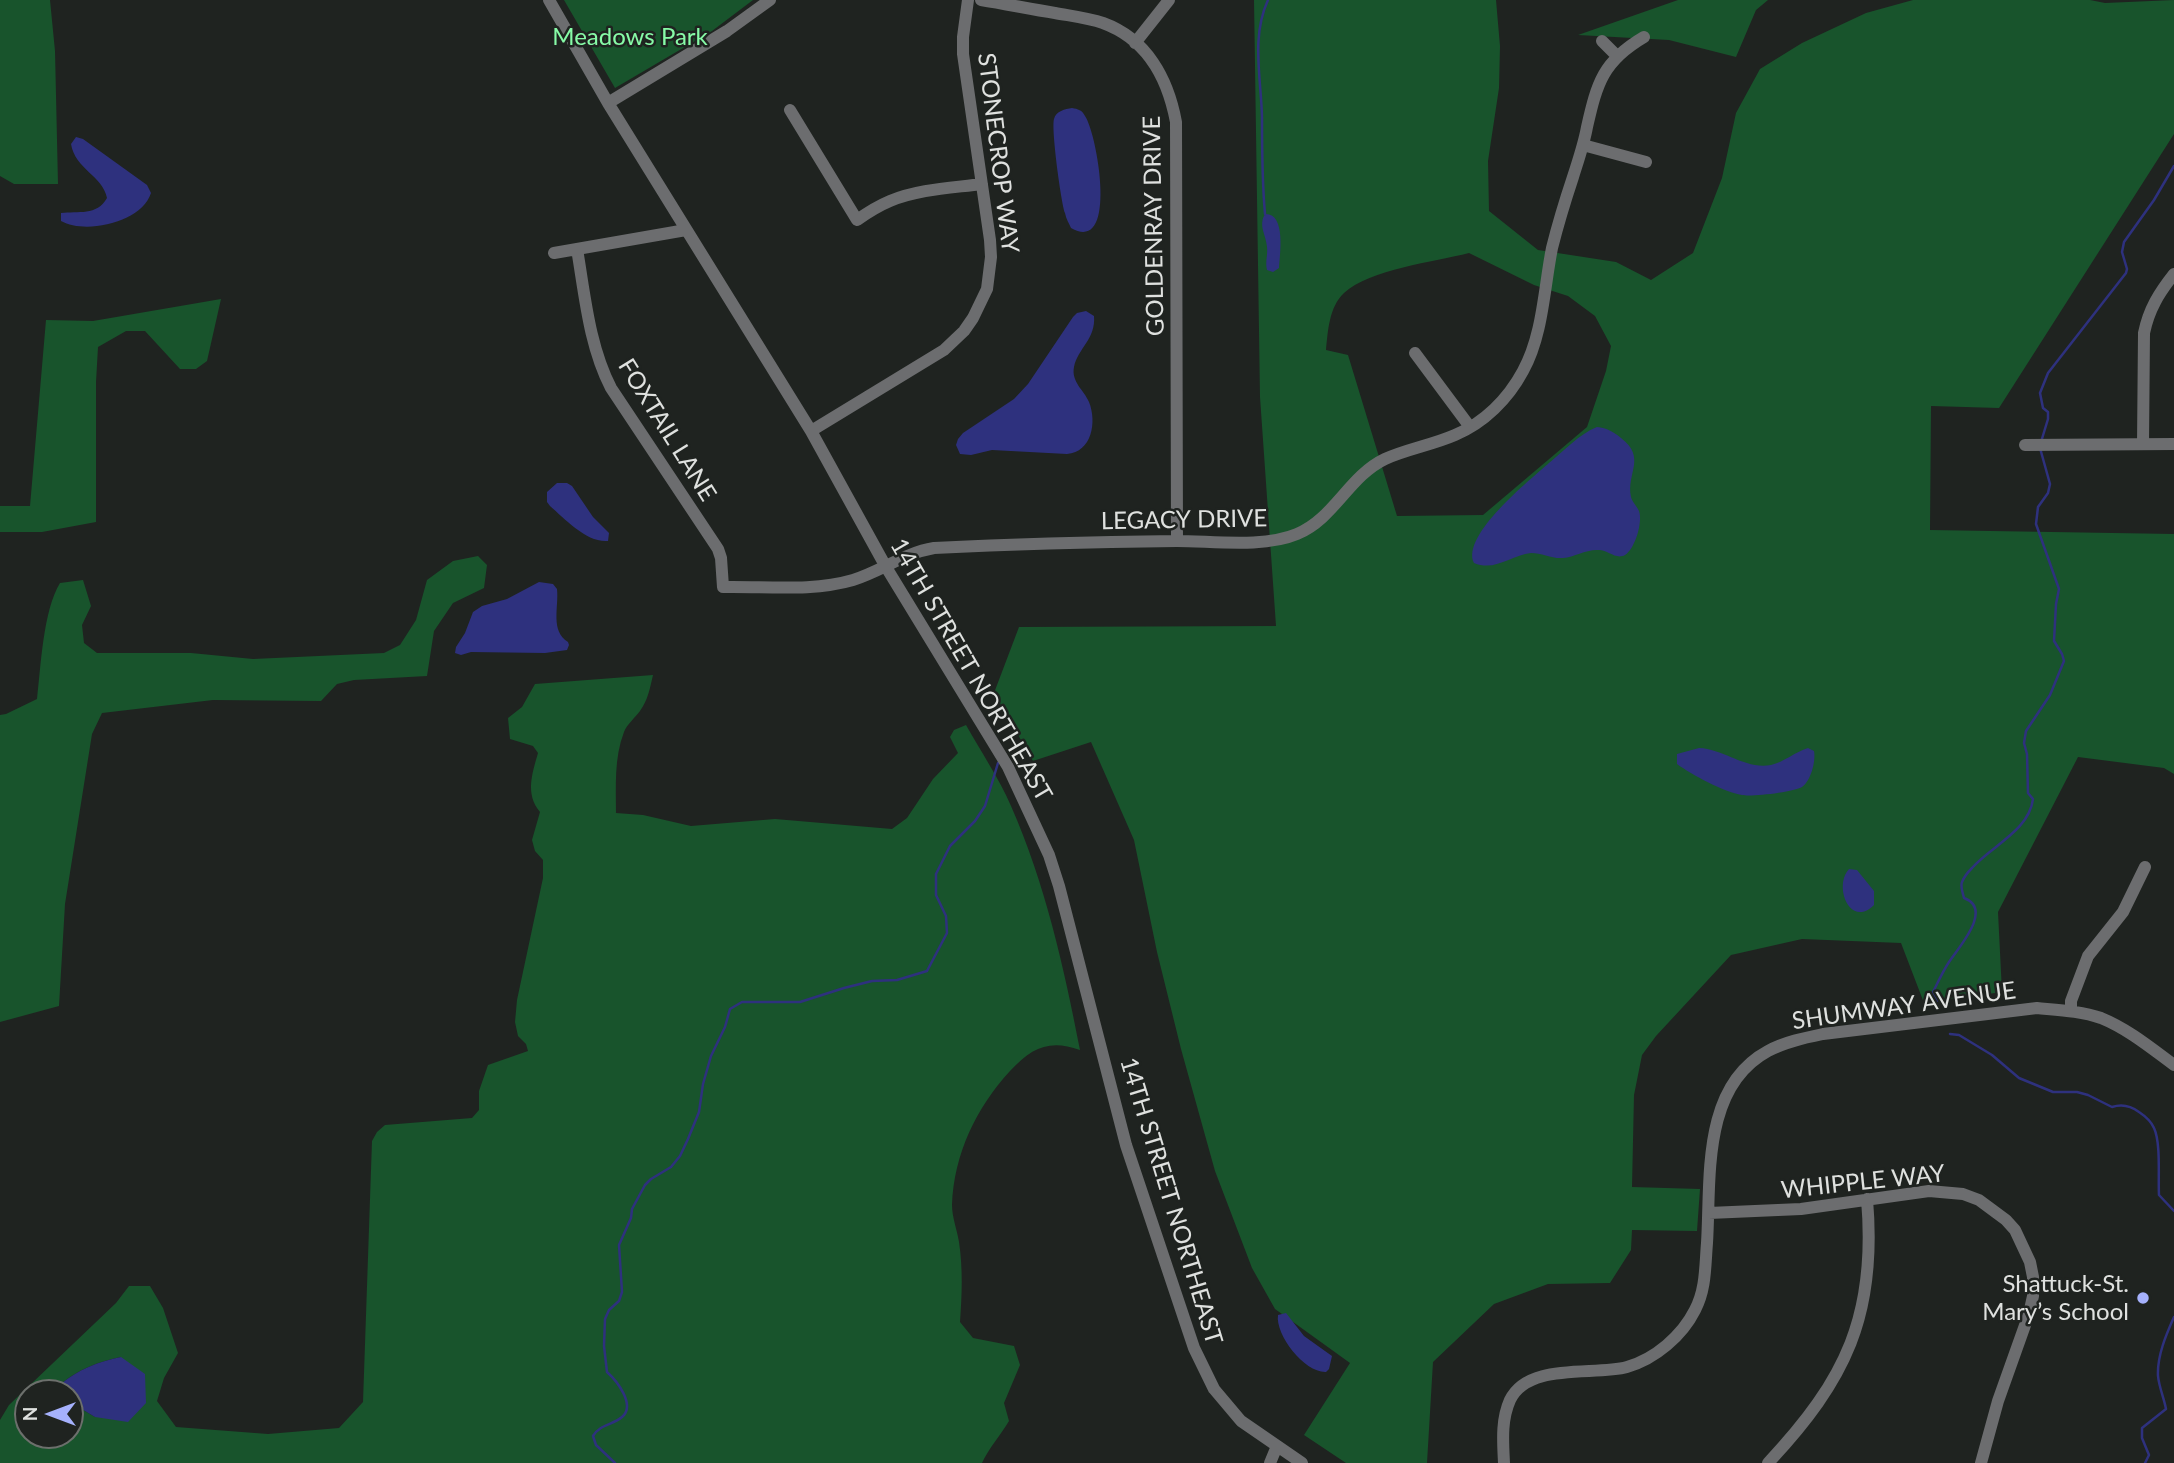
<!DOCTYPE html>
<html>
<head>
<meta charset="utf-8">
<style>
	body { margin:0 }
	#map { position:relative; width:2174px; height:1463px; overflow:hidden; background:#1f2320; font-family:Lato,sans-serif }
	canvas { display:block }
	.north { position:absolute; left:14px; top:1379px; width:70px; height:70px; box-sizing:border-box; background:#1f2320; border:2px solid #6c6f6c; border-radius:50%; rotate:270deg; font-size:19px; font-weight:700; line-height:28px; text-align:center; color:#dfe1df }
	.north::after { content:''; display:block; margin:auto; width:24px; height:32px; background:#a5b1fc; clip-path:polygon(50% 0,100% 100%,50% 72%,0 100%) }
</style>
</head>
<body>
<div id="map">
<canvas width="2174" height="1463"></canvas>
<div class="north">N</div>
</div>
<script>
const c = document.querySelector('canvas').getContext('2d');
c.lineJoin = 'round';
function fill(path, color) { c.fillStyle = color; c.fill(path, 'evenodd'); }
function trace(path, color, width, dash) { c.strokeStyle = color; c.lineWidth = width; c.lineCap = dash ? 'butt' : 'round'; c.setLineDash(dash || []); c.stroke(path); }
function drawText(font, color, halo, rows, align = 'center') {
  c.font = font + ' Lato,sans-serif'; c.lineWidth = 5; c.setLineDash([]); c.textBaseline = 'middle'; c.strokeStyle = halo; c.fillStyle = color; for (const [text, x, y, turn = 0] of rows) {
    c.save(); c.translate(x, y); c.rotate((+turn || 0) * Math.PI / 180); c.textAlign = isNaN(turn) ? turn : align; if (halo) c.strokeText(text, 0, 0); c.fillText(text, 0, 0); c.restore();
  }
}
fill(new Path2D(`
	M 0,0 L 50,0 L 55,51 L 58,184 L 14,184 L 0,176 Z
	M 564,0 L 753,0 L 712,31 L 615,88 Z
	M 1254,0 L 1496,0 L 1500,46 L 1499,88 L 1488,161 L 1489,211 L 1538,250 L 1616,262 L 1651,280 L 1693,253 L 1722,178 L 1736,113 L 1760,69 L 1802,43 L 1866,13 L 1913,0 L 2090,0 L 2105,3 L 2174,0 L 2174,134 L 1999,408 L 1931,406 L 1930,530 L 2174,534 L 2174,774 L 2164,768 L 2078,757 L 1998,912 L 2002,992 L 1924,1003 L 1901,943 L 1802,939 L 1731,955 L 1656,1036 L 1642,1055 L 1634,1095 L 1632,1187 L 1700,1189 L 1697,1231 L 1632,1230 L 1631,1250 L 1610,1283 L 1548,1284 L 1494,1304 L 1433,1362 L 1427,1463 L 1346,1463 L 1304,1435 L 1350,1363 L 1275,1309 L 1252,1268 L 1215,1171 L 1181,1049 L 1157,952 L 1134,840 L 1091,742 L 1033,761 L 994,693 L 1019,627 L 1276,626 L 1260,397 ZM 1469,253 L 1534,285 L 1568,296 L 1595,316 L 1611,346 L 1606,371 L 1587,427 L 1483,515 L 1397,516 L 1348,355 L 1326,350 C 1328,331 1329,307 1344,293 C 1370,269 1434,262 1469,253 Z
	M 1678,0 L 1768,0 L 1756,10 L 1736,57 L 1669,40 L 1578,35 Z
	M 221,299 L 207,361 L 196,369 L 180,369 L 145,331 L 126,331 L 98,347 L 96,382 L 96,522 L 42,532 L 0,532 L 0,506 L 30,506 L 46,320 L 93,321 Z
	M 478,556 L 487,565 L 484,588 L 453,603 L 434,631 L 427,676 L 354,680 L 337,684 L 321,701 L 213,700 L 102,713 L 92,734 L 65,904 L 59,1006 L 0,1022 L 0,715 L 6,714 L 37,699 C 41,666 43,611 60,583 L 83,580 L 91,606 L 82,625 L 84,643 L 97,653 L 191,653 L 253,659 L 384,653 L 400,645 L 416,620 L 427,580 L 453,561 Z
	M 653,675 C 650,688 648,700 640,711 C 635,718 627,724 624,732 C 614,758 616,786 616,813 L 643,815 L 691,826 L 775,819 L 892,829 L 907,818 L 933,779 L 958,753 L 950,737 L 954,730 L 966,725 C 981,752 999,778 1011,806 C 1045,883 1064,967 1080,1050 C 1050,1039 1032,1047 1010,1071 C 976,1108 954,1154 952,1205 C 952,1217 957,1230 959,1242 C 963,1269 962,1295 960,1322 L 973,1338 L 1014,1346 L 1020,1365 L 1004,1403 L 1009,1421 C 1000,1436 989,1448 982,1463 L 0,1463 L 0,1420 L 9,1405 L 116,1303 L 129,1286 L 150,1286 L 163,1308 L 178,1353 L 164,1378 L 157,1401 L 176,1427 L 268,1434 L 339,1428 L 363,1402 L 372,1141 L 377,1132 L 385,1125 L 472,1118 L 479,1110 L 479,1091 L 488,1065 L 528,1051 L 526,1044 L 518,1036 L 515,1022 L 517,1000 L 543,878 L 543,860 L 535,851 L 532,840 L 540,812 C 525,794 532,774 538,753 L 533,746 L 510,739 L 508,718 L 522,707 L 535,684 ZM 121,1357 L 95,1417 L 70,1402 L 70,1435 L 28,1435 L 28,1393 L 62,1393 L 61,1384 C 77,1370 100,1361 121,1357 Z`), '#18542c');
fill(new Path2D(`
	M 1072,108 C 1078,109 1082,110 1085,116 C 1097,133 1119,255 1071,228 C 1069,223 1066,219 1065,213 C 1061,202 1051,128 1054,119 C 1056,111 1065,109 1072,108 Z
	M 76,137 L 83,139 L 147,185 L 151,193 C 142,222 86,235 61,221 L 61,213 C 78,211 97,216 107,198 C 103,176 75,169 71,144 Z
	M 1265,214 C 1286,213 1280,254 1279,268 L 1273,272 L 1267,270 C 1265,261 1268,255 1267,247 C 1266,234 1258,226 1265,214 Z
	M 1086,311 L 1094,316 C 1096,339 1078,348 1074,367 C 1071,382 1084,390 1089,402 C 1097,422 1092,452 1067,454 L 992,450 L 971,455 L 960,454 L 956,445 L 958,439 L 963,433 L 1014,399 L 1028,384 L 1073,317 L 1077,313 Z
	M 1597,427 C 1607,428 1614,432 1621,438 C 1647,458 1626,473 1631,497 C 1632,502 1637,506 1639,511 C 1643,522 1635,549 1625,555 C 1616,560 1608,550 1599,550 C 1586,549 1575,557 1563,558 C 1552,559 1542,553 1531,553 C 1511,555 1495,572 1474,563 C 1461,535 1530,480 1549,463 C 1564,451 1579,434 1597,427 Z
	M 557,483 L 567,483 L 572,486 L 593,517 L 609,533 L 608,541 C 587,543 565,519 550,506 L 547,502 L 547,492 Z
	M 539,582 L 553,584 L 557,589 C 559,607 550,631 568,642 L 569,645 L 567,650 L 545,653 L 471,652 L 461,655 L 455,653 L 456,647 L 465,633 L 473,612 L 482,606 L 507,599 Z
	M 1699,748 C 1724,749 1746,770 1771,765 C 1784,762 1795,752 1808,748 L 1814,751 C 1816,761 1811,781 1802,787 C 1794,792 1752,797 1742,795 C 1724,792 1692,775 1677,764 L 1677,754 Z
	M 1849,869 L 1857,870 L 1874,891 L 1874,905 C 1850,929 1833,886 1849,869 Z
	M 1286,1313 L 1304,1336 L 1332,1356 L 1329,1369 L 1326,1372 C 1305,1373 1275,1335 1278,1315 Z
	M 121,1357 L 145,1374 L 146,1403 L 128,1422 L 95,1417 L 70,1402 L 70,1393 L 62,1393 L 61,1384 C 77,1370 100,1361 121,1357 Z`), '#2e317e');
trace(new Path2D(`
	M 1265,214 C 1262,181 1262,149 1262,117 C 1261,77 1251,37 1268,0
	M 2041,442 L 2048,419 L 2048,412 L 2043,408 L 2040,393 L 2048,373 L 2126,273 L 2127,269 L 2122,252 L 2124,242 L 2154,200 L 2174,166
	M 1937,1001 L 1933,992 C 1938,982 1943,971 1949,962 C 1958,948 1994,909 1964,898 C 1963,893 1960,887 1962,882 C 1964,877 1968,872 1972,868 C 1991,846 2029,831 2033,799 L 2028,793 L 2027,754 L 2024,743 L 2026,731 L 2050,695 L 2064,661 L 2062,654 L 2054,641 L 2056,604 L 2059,589 L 2036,524 L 2038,507 L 2048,493 L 2050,484 L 2040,448
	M 1950,1034 L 1959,1035 L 1992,1055 L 2019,1078 L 2053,1092 L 2077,1092 L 2088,1095 L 2112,1107 C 2121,1104 2131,1106 2139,1112 C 2145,1116 2151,1121 2154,1128 C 2161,1143 2158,1177 2159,1195 L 2174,1211
	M 615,1463 L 596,1445 L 593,1436 C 600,1424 613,1425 622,1417 C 636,1405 617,1381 607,1372 L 604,1346 L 605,1319 L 609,1310 L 619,1301 L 622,1292 L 619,1245 L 631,1218 L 632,1209 L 645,1185 L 651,1179 L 671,1167 L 680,1156 L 688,1139 L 699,1112 L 703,1084 L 711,1056 L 725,1027 L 730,1009 L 742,1002 L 800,1002 L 844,988 L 872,981 L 897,980 L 927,971 L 947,933 L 946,916 L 936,895 L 936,874 L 950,846 L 975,821 L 985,806 L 998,763
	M 2145,1463 L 2149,1455 L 2142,1438 L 2142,1428 L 2166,1409 C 2164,1398 2159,1387 2158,1376 C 2157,1356 2166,1335 2174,1317`), '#2e317e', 2.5);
trace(new Path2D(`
	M 549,0 L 608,103 L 811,431 L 886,567 L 1008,767 L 1049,855 L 1059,886 L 1126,1145 L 1194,1348 L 1214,1389 L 1241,1421 L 1302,1463
	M 981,0 C 1006,4 1030,9 1055,13 C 1071,16 1088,18 1103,23 C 1147,39 1168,79 1176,122 L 1177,541
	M 1602,41 L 1617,56
	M 1135,43 L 1169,0
	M 608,103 L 727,31 L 770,0
	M 790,110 L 857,220 C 867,213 878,206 890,201 C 919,189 952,188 982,184
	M 1583,145 L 1646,162
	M 577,249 C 585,296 589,345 611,388 L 718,549 L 721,558 L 723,587 C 765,586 812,592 853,580 C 882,571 904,553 934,548 C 1015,544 1096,542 1177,541 C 1213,541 1264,548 1297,534 C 1334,519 1349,476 1385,459 C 1407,449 1432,445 1455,435 C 1484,423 1508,399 1523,371 C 1543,335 1544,288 1552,248 C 1558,224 1565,201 1573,177 C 1578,161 1584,144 1587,127 C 1597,83 1603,61 1644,37
	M 554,253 L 686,230
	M 1415,353 L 1470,427
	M 811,431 L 944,350 L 964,331 L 973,318 L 987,289 L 991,257 L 990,240 L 963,54 L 963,37 L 968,0
	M 2143,444 L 2144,333 C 2149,309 2159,293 2174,274
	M 2025,445 L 2174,444
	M 2071,1011 L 2071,1001 L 2088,956 L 2123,912 L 2145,867
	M 1709,1213 L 1801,1209 L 1929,1191 L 1963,1194 L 1979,1200 L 2006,1220 L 2015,1230 L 2030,1262 L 2033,1277 L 2033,1296 L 2029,1314 L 1998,1401 L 1981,1463
	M 1270,1463 L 1277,1446
	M 1504,1463 C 1503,1442 1501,1420 1510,1400 C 1528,1362 1594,1376 1627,1367 C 1655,1359 1682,1336 1695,1310 C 1706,1289 1705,1267 1707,1243 C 1711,1179 1701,1087 1768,1051 C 1785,1042 1804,1038 1823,1034 L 2037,1008 C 2058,1010 2081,1011 2101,1018 C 2128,1029 2151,1048 2174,1065
	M 1768,1463 C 1846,1380 1877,1315 1867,1199`), '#6c6d6f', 12);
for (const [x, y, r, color] of [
	[2143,1298,7,"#a5b1fc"]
]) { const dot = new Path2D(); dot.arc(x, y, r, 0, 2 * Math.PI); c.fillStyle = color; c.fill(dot); trace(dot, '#1f2320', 2.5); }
drawText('24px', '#87fba7', '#1f2320', [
	["Meadows Park",630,37]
]);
drawText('24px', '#dfe1df', '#1f2320', [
	["STONECROP WAY",998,153,83],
	["GOLDENRAY DRIVE",1154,226,-91],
	["FOXTAIL LANE",667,430,58],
	["LEGACY DRIVE",1184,520,-1],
	["14TH STREET NORTHEAST",971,670,60],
	["SHUMWAY AVENUE",1904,1006,-8],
	["WHIPPLE WAY",1863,1182,-6],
	["14TH STREET NORTHEAST",1171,1201,73]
]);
drawText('24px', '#dfe1df', '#1f2320', [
	["Shattuck-St.",2129,1284],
	["Mary’s School",2129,1312]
], 'right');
</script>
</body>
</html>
